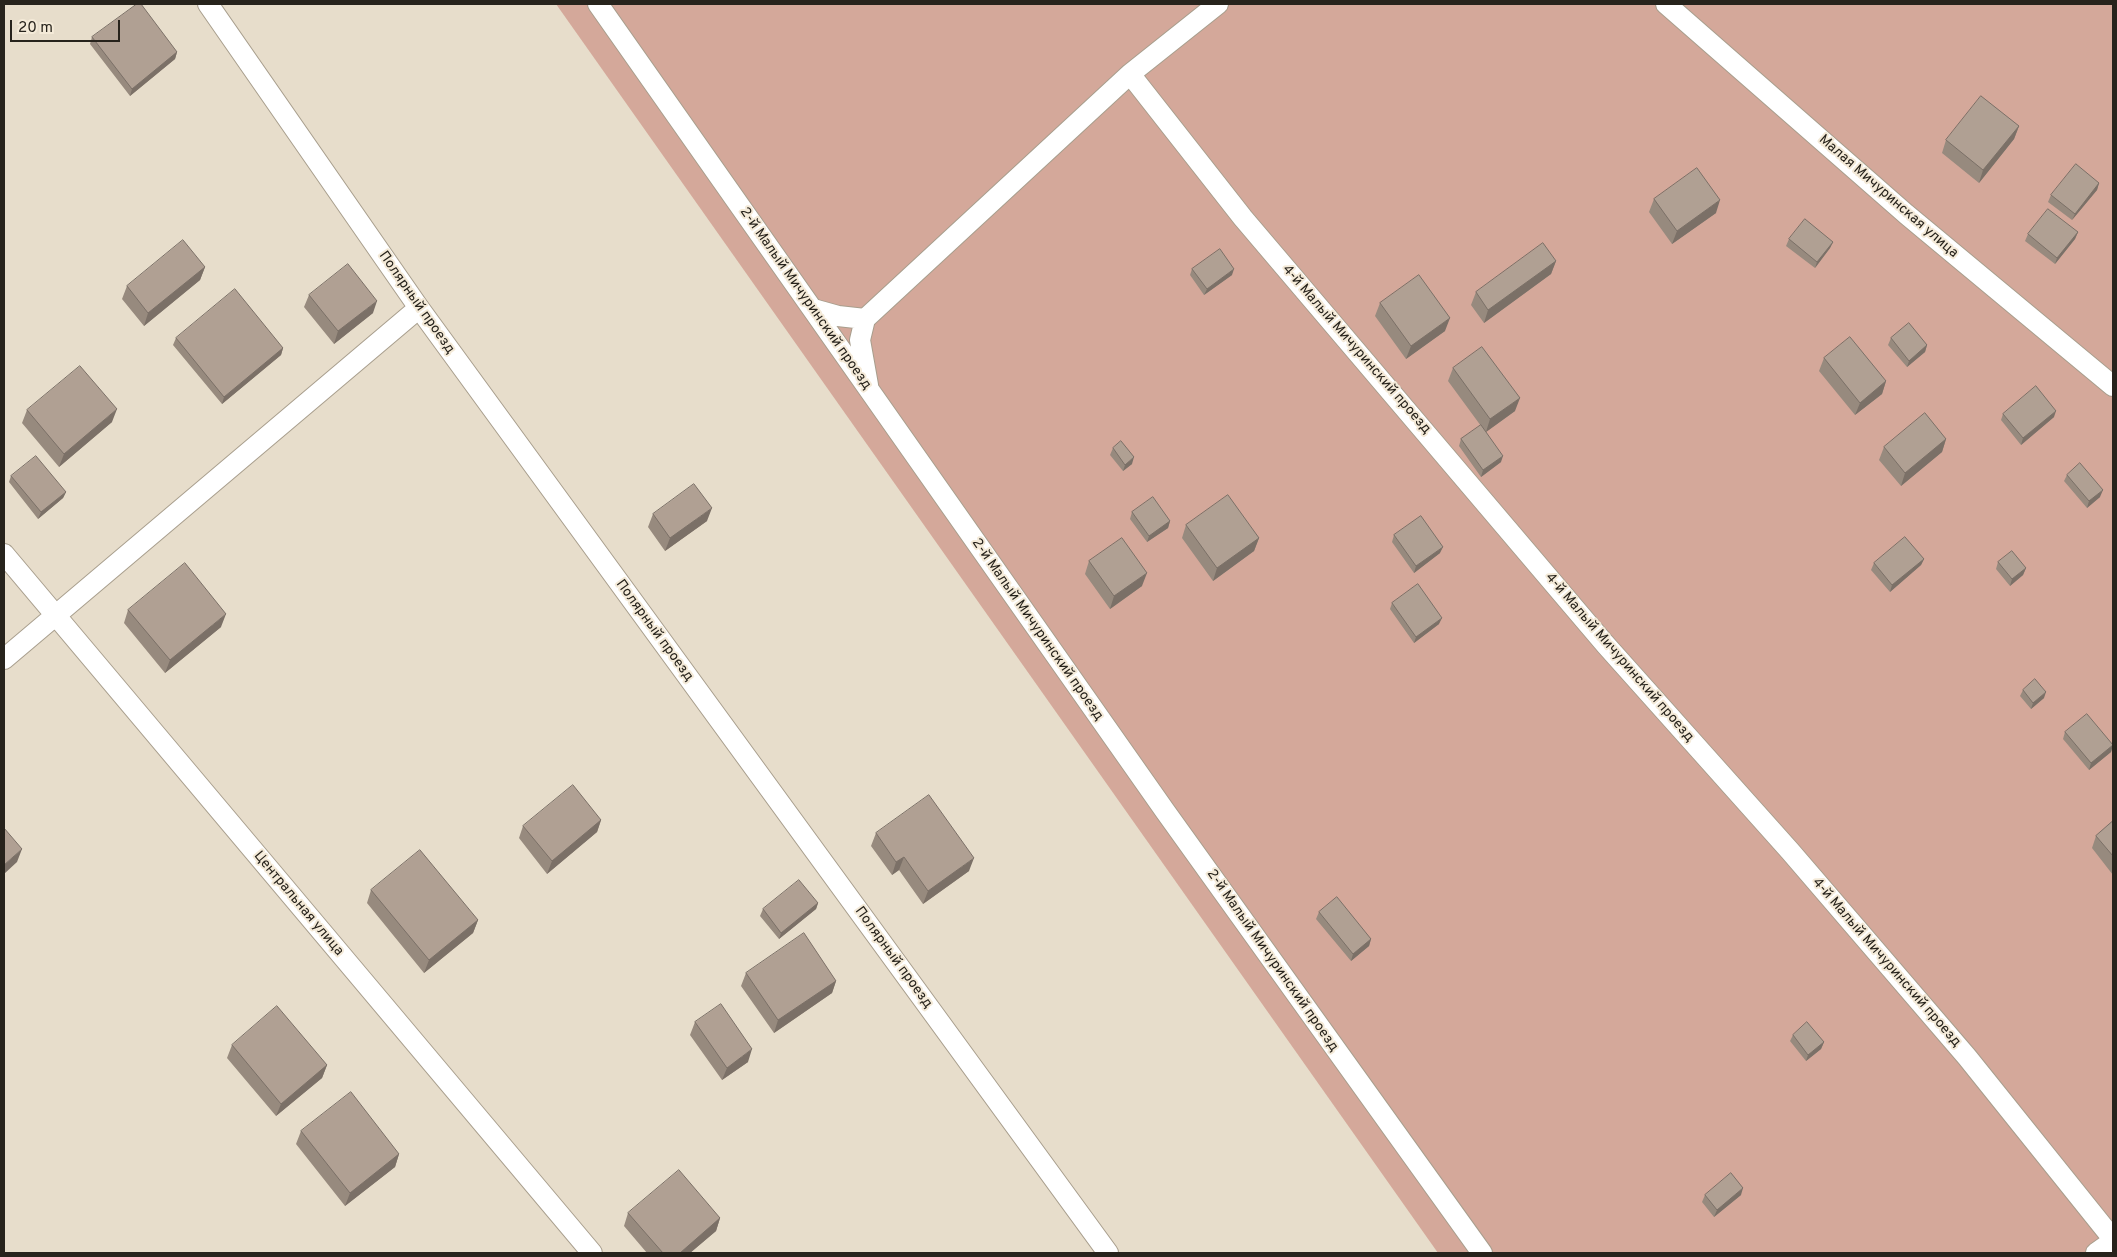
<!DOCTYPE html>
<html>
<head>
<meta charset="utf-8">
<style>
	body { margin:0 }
	#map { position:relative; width:2117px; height:1257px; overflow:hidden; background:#e7ddcb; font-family:Overpass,sans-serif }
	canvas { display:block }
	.frame { position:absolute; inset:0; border:5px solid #27231c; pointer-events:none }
	.scale { position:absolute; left:10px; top:20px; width:110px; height:22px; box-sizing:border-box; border:2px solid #27231c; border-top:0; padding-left:6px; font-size:15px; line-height:18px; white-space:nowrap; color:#27231c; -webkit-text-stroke:4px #f4ead8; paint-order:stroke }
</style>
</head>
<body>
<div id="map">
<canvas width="2117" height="1257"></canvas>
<div class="frame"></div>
<div class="scale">20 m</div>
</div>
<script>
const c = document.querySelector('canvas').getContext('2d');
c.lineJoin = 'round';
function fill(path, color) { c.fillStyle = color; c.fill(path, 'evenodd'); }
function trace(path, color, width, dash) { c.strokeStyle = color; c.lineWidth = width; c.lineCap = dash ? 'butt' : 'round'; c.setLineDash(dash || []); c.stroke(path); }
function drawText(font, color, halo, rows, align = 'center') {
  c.font = font + ' Overpass,sans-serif'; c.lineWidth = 4; c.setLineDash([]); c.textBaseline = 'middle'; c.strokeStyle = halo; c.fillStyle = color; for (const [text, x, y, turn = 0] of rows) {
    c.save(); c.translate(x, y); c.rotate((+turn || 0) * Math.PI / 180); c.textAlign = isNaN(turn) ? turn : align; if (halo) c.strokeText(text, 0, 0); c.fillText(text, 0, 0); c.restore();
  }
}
fill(new Path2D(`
	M 556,4 L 2113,4 L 2113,1253 L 1438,1253 Z`), '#d4a89a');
const lane = new Path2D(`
	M 208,4 L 419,308 L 1108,1253
	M 598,4 L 1165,811 L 1482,1253
	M 1666,4 L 1906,214 L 2113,386
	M 1130,74 L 1243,218 L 1605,644 L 1790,851 L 1967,1057 L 2113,1239
	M 813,309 L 838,316 L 865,319 L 1130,74 L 1218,4
	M 865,319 L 860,340 L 868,385
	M 4,554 L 592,1253
	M 4,659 L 419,308
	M 2096,1253 L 2113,1241`);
trace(lane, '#a89e8d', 22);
trace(lane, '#fff', 20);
fill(new Path2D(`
	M 92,37 L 177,52 L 175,59 L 130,96 L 90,44 Z
	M 2019,126 L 2014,139 L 1979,183 L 1942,153 L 1946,140 Z
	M 2099,183 L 2097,190 L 2072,220 L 2048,202 L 2051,195 Z
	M 1654,199 L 1716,213 L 1672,244 L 1649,212 Z
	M 2078,232 L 2075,239 L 2055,264 L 2025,241 L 2028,234 Z
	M 1789,239 L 1833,242 L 1830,248 L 1815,268 L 1786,246 Z
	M 1556,261 L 1551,274 L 1484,323 L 1471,305 L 1476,292 Z
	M 205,267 L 200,280 L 144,326 L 122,299 L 127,286 Z
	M 1192,269 L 1232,275 L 1204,295 L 1190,275 Z
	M 309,295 L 373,313 L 334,344 L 304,307 Z
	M 1380,303 L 1445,331 L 1406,359 L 1375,316 Z
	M 176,338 L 283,348 L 281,355 L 222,404 L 173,345 Z
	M 1891,338 L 1927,345 L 1925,352 L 1907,367 L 1888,345 Z
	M 1824,358 L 1886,381 L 1882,394 L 1855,415 L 1819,371 Z
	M 1453,368 L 1515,411 L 1486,432 L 1501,462 L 1481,477 L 1459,446 L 1461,439 L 1481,426 L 1448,381 Z
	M 27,410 L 112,422 L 59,467 L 22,423 Z
	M 2003,414 L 2054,417 L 2021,445 L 2001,420 Z
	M 1946,439 L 1942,452 L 1901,486 L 1879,460 L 1884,447 Z
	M 1113,448 L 1132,464 L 1123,471 L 1110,455 Z
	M 2067,475 L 2100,497 L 2087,508 L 2064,481 Z
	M 11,476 L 66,492 L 63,498 L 38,519 L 9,482 Z
	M 1132,512 L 1170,521 L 1168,528 L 1147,542 L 1130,519 Z
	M 653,514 L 707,521 L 665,551 L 648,527 Z
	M 1186,525 L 1259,538 L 1254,551 L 1213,581 L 1182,538 Z
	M 1394,535 L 1440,553 L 1414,573 L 1392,542 Z
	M 1924,559 L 1921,565 L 1890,592 L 1871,570 L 1874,563 Z
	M 1089,561 L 1142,586 L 1110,609 L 1085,574 Z
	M 1998,562 L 2026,568 L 2023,575 L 2010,586 L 1996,569 Z
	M 1392,603 L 1439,624 L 1414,643 L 1390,609 Z
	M 128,610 L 221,627 L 165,673 L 124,623 Z
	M 2023,690 L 2044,698 L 2031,709 L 2020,696 Z
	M 2065,732 L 2113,745 L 2111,752 L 2089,770 L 2063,739 Z
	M 601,820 L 597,832 L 547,874 L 519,838 L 523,826 Z
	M 2113,821 L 2113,875 L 2092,848 L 2096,836 Z
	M 876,833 L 969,871 L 923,904 L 899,870 L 892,875 L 871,846 Z
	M 371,890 L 478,920 L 473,933 L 424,973 L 367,903 Z
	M 818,903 L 816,909 L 779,939 L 760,916 L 763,909 Z
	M 1319,912 L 1371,939 L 1369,946 L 1351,961 L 1316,919 Z
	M 746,973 L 836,981 L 832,993 L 774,1033 L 741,986 Z
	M 695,1022 L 748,1062 L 722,1080 L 690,1035 Z
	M 1793,1035 L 1824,1042 L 1821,1049 L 1806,1061 L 1790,1041 Z
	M 232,1045 L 327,1065 L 322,1078 L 276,1116 L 227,1058 Z
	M 301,1131 L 399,1154 L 395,1167 L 345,1206 L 296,1144 Z
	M 1705,1195 L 1741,1195 L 1714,1217 L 1702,1202 Z
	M 628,1213 L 720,1218 L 716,1231 L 690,1253 L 647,1253 L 624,1226 Z`), '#978a7e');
fill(new Path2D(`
	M 177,52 L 175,59 L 130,96 L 132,89 Z
	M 2019,126 L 2014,139 L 1979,183 L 1983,170 Z
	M 2099,183 L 2097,190 L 2072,220 L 2075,214 Z
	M 1720,200 L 1716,213 L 1672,244 L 1677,231 Z
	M 2078,232 L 2075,239 L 2055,264 L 2057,258 Z
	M 1833,242 L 1830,248 L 1815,268 L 1817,262 Z
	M 1556,261 L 1551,274 L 1484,323 L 1488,310 Z
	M 205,267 L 200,280 L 144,326 L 148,313 Z
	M 1234,269 L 1232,275 L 1204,295 L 1207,289 Z
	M 377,301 L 373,313 L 334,344 L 338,331 Z
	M 1450,318 L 1445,331 L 1406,359 L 1411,346 Z
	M 1927,345 L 1925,352 L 1907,367 L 1909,361 Z
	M 283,348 L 281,355 L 222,404 L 224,397 Z
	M 1886,381 L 1882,394 L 1855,415 L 1860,403 Z
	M 1520,398 L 1515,411 L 1486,432 L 1490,419 Z
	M 117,409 L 112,422 L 59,467 L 64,454 Z
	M 2056,411 L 2054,417 L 2021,445 L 2023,438 Z
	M 1946,439 L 1942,452 L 1901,486 L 1905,473 Z
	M 1503,456 L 1501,462 L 1481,477 L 1483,470 Z
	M 1134,457 L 1132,464 L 1123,471 L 1125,465 Z
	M 2103,490 L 2100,497 L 2087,508 L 2089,501 Z
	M 66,492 L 63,498 L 38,519 L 41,512 Z
	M 712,508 L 707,521 L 665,551 L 670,538 Z
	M 1170,521 L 1168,528 L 1147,542 L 1149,536 Z
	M 1259,538 L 1254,551 L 1213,581 L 1217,568 Z
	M 1443,547 L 1440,553 L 1414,573 L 1416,566 Z
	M 1924,559 L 1921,565 L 1890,592 L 1892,585 Z
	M 2026,568 L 2023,575 L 2010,586 L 2012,579 Z
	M 1147,573 L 1142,586 L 1110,609 L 1114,596 Z
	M 226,614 L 221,627 L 165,673 L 170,660 Z
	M 1442,618 L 1439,624 L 1414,643 L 1416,637 Z
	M 2046,692 L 2044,698 L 2031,709 L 2033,703 Z
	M 2113,745 L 2111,752 L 2089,770 L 2091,763 Z
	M 601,820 L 597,832 L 547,874 L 552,861 Z
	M 22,849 L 17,862 L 4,874 L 4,865 Z
	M 904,857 L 899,870 L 892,875 L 896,862 Z
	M 974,858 L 969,871 L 923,904 L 928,891 Z
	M 818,903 L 816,909 L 779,939 L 781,933 Z
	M 478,920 L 473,933 L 424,973 L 429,960 Z
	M 1371,939 L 1369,946 L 1351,961 L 1353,954 Z
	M 836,981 L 832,993 L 774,1033 L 778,1020 Z
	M 1824,1042 L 1821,1049 L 1806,1061 L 1808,1055 Z
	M 752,1049 L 748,1062 L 722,1080 L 727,1068 Z
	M 327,1065 L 322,1078 L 276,1116 L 281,1104 Z
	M 399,1154 L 395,1167 L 345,1206 L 350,1193 Z
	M 1743,1188 L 1741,1195 L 1714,1217 L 1717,1210 Z
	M 720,1218 L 716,1231 L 690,1253 L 680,1253 Z`), '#7b7067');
const building = new Path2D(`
	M 137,4 L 141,4 L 177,52 L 132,89 L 92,37 Z
	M 1981,96 L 2019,126 L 1983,170 L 1946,140 Z
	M 2076,164 L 2099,183 L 2075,214 L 2051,195 Z
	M 1697,168 L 1720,200 L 1677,231 L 1654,199 Z
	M 2048,209 L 2078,232 L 2057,258 L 2028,234 Z
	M 1805,219 L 1833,242 L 1817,262 L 1789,239 Z
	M 183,240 L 205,267 L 148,313 L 127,286 Z
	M 1543,243 L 1556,261 L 1488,310 L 1476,292 Z
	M 1220,249 L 1234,269 L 1207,289 L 1192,269 Z
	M 348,264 L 377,301 L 338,331 L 309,295 Z
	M 1419,275 L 1450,318 L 1411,346 L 1380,303 Z
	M 235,289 L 283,348 L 224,397 L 176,338 Z
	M 1909,323 L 1927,345 L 1909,361 L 1891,338 Z
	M 1850,337 L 1886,381 L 1860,403 L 1824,358 Z
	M 1482,347 L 1520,398 L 1490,419 L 1453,368 Z
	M 80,366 L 117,409 L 64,454 L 27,410 Z
	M 2036,386 L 2056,411 L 2023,438 L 2003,414 Z
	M 1925,413 L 1946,439 L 1905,473 L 1884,447 Z
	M 1481,425 L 1503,456 L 1483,470 L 1461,439 Z
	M 1121,441 L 1134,457 L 1125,465 L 1113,448 Z
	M 36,456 L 66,492 L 41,512 L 11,476 Z
	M 2080,463 L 2103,490 L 2089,501 L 2067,475 Z
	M 694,484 L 712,508 L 670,538 L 653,514 Z
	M 1228,495 L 1259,538 L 1217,568 L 1186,525 Z
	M 1153,497 L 1170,521 L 1149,536 L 1132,512 Z
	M 1421,516 L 1443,547 L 1416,566 L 1394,535 Z
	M 1905,537 L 1924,559 L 1892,585 L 1874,563 Z
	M 1122,538 L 1147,573 L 1114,596 L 1089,561 Z
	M 2012,551 L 2026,568 L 2012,579 L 1998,562 Z
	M 185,563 L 226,614 L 170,660 L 128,610 Z
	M 1418,584 L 1442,618 L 1416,637 L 1392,603 Z
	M 2035,679 L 2046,692 L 2033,703 L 2023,690 Z
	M 2087,714 L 2113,745 L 2091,763 L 2065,732 Z
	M 573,785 L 601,820 L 552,861 L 523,826 Z
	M 929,795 L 974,858 L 928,891 L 904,857 L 896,862 L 876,833 Z
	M 2113,821 L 2113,856 L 2096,836 Z
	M 4,828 L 22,849 L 4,865 Z
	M 420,850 L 478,920 L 429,960 L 371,890 Z
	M 799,880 L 818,903 L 781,933 L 763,909 Z
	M 1337,897 L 1371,939 L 1353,954 L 1319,912 Z
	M 804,933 L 836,981 L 778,1020 L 746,973 Z
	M 721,1004 L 752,1049 L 727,1068 L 695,1022 Z
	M 277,1006 L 327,1065 L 281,1104 L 232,1045 Z
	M 1807,1022 L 1824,1042 L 1808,1055 L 1793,1035 Z
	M 351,1092 L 399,1154 L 350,1193 L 301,1131 Z
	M 679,1170 L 720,1218 L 680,1253 L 663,1253 L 628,1213 Z
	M 1731,1173 L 1743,1188 L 1717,1210 L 1705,1195 Z`);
fill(building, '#b0a093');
trace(building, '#7b7067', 1);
drawText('14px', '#27231c', '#f4ead8', [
	["Малая Мичуринская улица",1888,197,41],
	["2-й Малый Мичуринский проезд",805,299,55],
	["Полярный проезд",416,303,55],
	["4-й Малый Мичуринский проезд",1356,350,49],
	["2-й Малый Мичуринский проезд",1037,630,55],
	["Полярный проезд",654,631,54],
	["4-й Малый Мичуринский проезд",1619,658,49],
	["Центральная улица",298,904,50],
	["Полярный проезд",893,958,54],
	["2-й Малый Мичуринский проезд",1272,961,55],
	["4-й Малый Мичуринский проезд",1886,963,49]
]);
</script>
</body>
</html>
